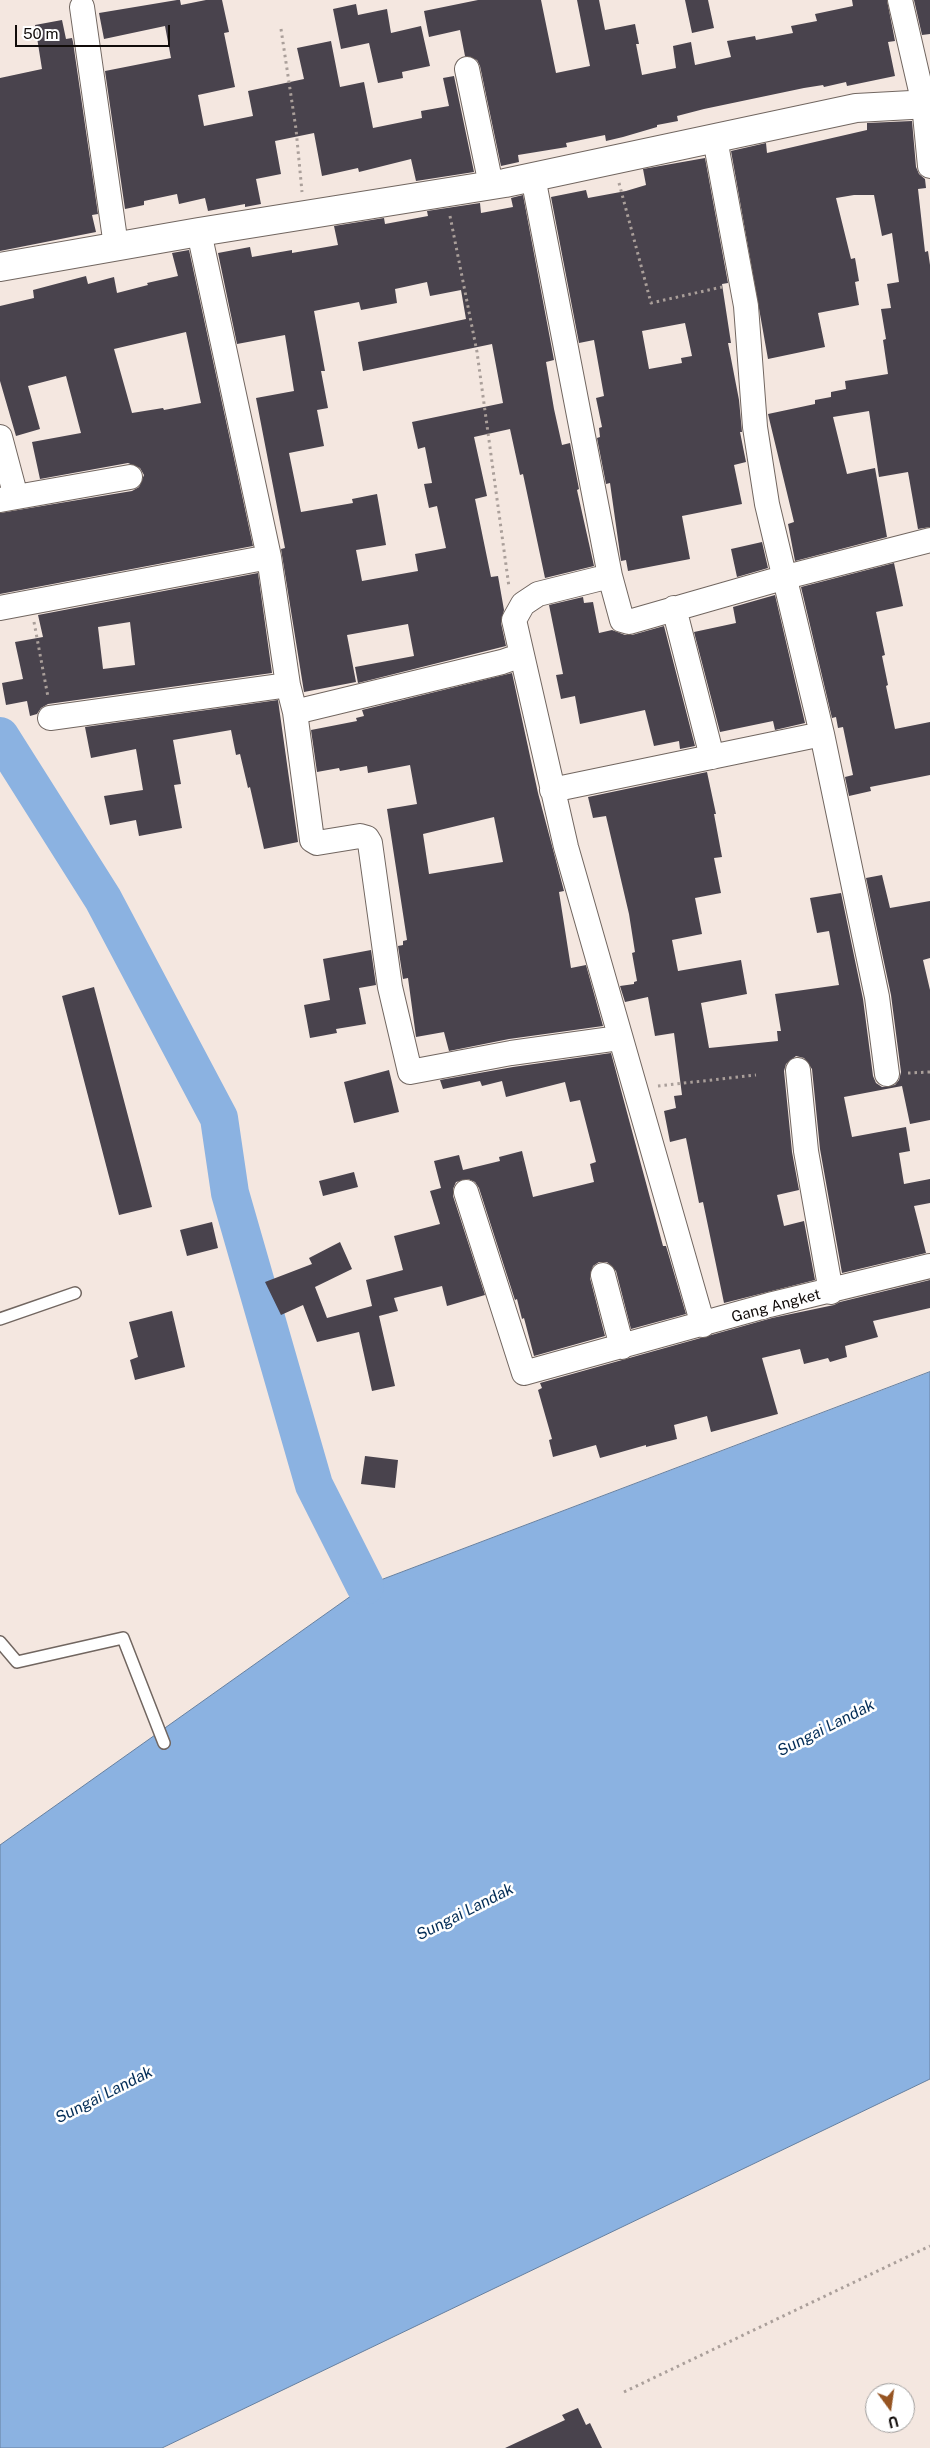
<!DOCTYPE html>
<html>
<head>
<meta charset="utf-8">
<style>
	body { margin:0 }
	#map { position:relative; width:930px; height:2448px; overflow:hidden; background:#f4e7e0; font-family:"Public Sans",sans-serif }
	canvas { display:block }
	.north { position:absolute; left:865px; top:2383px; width:50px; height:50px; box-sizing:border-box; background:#fff; border:1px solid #a09e9d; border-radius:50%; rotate:166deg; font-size:14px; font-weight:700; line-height:20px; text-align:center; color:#110c0a }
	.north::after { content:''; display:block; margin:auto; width:18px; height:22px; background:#965422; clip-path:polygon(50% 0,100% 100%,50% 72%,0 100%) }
	.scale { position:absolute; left:15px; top:25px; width:155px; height:22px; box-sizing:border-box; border:2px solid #110c0a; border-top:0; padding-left:6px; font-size:15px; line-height:18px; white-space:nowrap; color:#110c0a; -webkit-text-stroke:4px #fff; paint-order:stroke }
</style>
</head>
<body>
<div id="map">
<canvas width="930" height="2448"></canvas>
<div class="north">U</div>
<div class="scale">50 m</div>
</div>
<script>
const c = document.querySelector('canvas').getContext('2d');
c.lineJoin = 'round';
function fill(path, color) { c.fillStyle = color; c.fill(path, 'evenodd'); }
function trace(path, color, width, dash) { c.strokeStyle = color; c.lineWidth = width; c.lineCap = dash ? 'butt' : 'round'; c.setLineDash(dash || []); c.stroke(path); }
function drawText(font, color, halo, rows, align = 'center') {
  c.font = font + ' "Public Sans",sans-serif'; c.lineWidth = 5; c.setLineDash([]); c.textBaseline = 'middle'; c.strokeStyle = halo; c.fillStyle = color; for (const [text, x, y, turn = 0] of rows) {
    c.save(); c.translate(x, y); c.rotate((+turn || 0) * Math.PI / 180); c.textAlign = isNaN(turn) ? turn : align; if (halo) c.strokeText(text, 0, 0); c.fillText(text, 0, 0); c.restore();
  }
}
const water = new Path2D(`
	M 930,1372 L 930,2079 L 162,2448 L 0,2448 L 0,1845 L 365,1586 Z`);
fill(water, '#8bb2e1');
trace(water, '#6680a0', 1);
trace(new Path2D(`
	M 0,736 L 103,899 L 219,1118 L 230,1193 L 314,1485 L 365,1586`), '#8bb2e1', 38);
fill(new Path2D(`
	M 177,0 L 180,0 L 181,5 L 206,0 L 222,0 L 229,32 L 224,33 L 235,87 L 198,95 L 204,126 L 253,116 L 248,91 L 304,79 L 297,48 L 331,41 L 340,87 L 364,82 L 373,128 L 422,118 L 421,111 L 449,106 L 443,78 L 454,76 L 474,172 L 416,181 L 411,159 L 359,172 L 358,168 L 322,176 L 314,133 L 275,141 L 281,174 L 256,179 L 261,204 L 245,207 L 245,204 L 208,211 L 205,198 L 179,204 L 177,194 L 144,201 L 144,205 L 125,209 L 105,71 L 171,58 L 165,26 L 104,39 L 99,13 Z
	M 478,0 L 541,0 L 556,73 L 590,66 L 577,0 L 599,0 L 605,30 L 635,24 L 639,44 L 636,44 L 642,75 L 676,68 L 673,46 L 691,42 L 695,65 L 731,57 L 727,41 L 755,36 L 756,40 L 793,33 L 791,26 L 817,21 L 815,14 L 853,6 L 852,0 L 887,0 L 895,41 L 888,42 L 895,76 L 847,86 L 846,82 L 824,87 L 823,85 L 804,88 L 704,109 L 677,116 L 678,121 L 657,125 L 657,127 L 623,137 L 606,141 L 605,135 L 566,143 L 567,147 L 518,155 L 519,162 L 501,166 L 480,66 L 477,60 L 465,56 L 460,30 L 429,37 L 424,11 Z
	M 685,0 L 708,0 L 714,28 L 692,33 Z
	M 914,0 L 930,0 L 930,34 L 922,35 Z
	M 356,4 L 358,15 L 387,9 L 391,33 L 421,26 L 430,66 L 402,72 L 403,78 L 378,83 L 369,43 L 341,49 L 333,9 Z
	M 62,20 L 66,39 L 72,38 L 73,42 L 98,214 L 92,215 L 96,232 L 0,251 L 0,78 L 42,69 L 35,25 Z
	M 912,121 L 916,167 L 919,174 L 925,179 L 926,188 L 918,189 L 925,252 L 928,251 L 930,265 L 930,527 L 918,529 L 908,472 L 879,477 L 869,411 L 833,417 L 847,474 L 875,468 L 887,537 L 795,561 L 788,524 L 794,522 L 768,414 L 815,404 L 815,400 L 831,397 L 831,392 L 846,389 L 845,381 L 888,374 L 883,340 L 886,339 L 881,309 L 891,308 L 887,284 L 899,282 L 892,233 L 882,236 L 874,195 L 854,195 L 836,198 L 851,259 L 855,258 L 859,281 L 855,282 L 859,305 L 818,313 L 825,347 L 768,359 L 731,151 L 766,143 L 767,153 L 867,130 L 867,123 Z
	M 705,158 L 728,283 L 722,284 L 731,343 L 728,343 L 739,400 L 742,432 L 740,432 L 746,462 L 734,465 L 742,504 L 682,516 L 690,559 L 628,571 L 626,560 L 621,561 L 610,483 L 606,484 L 597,438 L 600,437 L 599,428 L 602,427 L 596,398 L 604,396 L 594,340 L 579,343 L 551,197 L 586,190 L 588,198 L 626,191 L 646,185 L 643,169 ZM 685,323 L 692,356 L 681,358 L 682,363 L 649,369 L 642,331 Z
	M 523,195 L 554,360 L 546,362 L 554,409 L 562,445 L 570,443 L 579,489 L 577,490 L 594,566 L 545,578 L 523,474 L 520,475 L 510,429 L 474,437 L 487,496 L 475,499 L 491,577 L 498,576 L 504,610 L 501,623 L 506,646 L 358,683 L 355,667 L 414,656 L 408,624 L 347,635 L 356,682 L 304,692 L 281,549 L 285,548 L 256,398 L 294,391 L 285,335 L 237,344 L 218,253 L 250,247 L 252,257 L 292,250 L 292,253 L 338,245 L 334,226 L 384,218 L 385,224 L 428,216 L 427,211 L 480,203 L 481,213 L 513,207 L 511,198 ZM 427,282 L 430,296 L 461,290 L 466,319 L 358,342 L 363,371 L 492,344 L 503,403 L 412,422 L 418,449 L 425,447 L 432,483 L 424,484 L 429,508 L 437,506 L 446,548 L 415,554 L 418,571 L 362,581 L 356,550 L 386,545 L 377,494 L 352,499 L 353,503 L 301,512 L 289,453 L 324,446 L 317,410 L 328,408 L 321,371 L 325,371 L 314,311 L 359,302 L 361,310 L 397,303 L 395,289 Z
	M 189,250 L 253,546 L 0,594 L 0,513 L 132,491 L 139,487 L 144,475 L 140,468 L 128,463 L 40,479 L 32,442 L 81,433 L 66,376 L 28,386 L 40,429 L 16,436 L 0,381 L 0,306 L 34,298 L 33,290 L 86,276 L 88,284 L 114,277 L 117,293 L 148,285 L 147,283 L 178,276 L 172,253 ZM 186,332 L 201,403 L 164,410 L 163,408 L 132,413 L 114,349 Z
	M 762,542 L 768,568 L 737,577 L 731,549 Z
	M 894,563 L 903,606 L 876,612 L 885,655 L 882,656 L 888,685 L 886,686 L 895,729 L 930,722 L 930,775 L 870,787 L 871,791 L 849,796 L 845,777 L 853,775 L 843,727 L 838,728 L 836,717 L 832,718 L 801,587 Z
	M 258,573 L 272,673 L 48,704 L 41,708 L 37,714 L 30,716 L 27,701 L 6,705 L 2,683 L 23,679 L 15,642 L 43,637 L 38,615 ZM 130,622 L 135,665 L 103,669 L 98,627 Z
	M 775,595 L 805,723 L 775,730 L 773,721 L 720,732 L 694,632 L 736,623 L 733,607 Z
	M 583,597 L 584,603 L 593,602 L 599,633 L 612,630 L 625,635 L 632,635 L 664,626 L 695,746 L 680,749 L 679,741 L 654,746 L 645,710 L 580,724 L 575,696 L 561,699 L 556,675 L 563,674 L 549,605 Z
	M 512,673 L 538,793 L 564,891 L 559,892 L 571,968 L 586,965 L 603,1026 L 509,1039 L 449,1051 L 444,1032 L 416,1037 L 408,978 L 403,979 L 398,946 L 403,945 L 403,941 L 407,940 L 387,809 L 417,804 L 410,765 L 368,773 L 367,766 L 340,771 L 339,768 L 317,772 L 311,730 L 357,721 L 356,718 L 364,716 L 362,710 ZM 494,817 L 503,862 L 429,874 L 423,834 Z
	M 278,700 L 298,842 L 264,849 L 250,787 L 248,788 L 240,754 L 236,755 L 231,730 L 173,740 L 181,784 L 174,785 L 182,828 L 139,836 L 136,820 L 110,825 L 104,796 L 143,790 L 136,749 L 91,758 L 85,727 Z
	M 707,772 L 716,814 L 714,814 L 722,857 L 714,858 L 721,893 L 695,898 L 702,934 L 672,940 L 678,971 L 741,960 L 747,994 L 701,1003 L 709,1048 L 778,1041 L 777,1031 L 781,1031 L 775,994 L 839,985 L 829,931 L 817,933 L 810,898 L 841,893 L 863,999 L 873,1076 L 876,1083 L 882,1087 L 895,1085 L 899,1080 L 901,1072 L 891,995 L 866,878 L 882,875 L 890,908 L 930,901 L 930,958 L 923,960 L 930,990 L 930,1120 L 910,1124 L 902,1086 L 844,1097 L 852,1137 L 906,1127 L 910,1151 L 899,1153 L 904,1184 L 930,1179 L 930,1203 L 914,1206 L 926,1253 L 842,1273 L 820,1149 L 812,1069 L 804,1058 L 796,1056 L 786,1064 L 784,1071 L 792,1152 L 799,1190 L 777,1195 L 784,1226 L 804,1221 L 815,1280 L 724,1303 L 703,1202 L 699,1203 L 686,1138 L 670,1142 L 664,1111 L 676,1108 L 674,1096 L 682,1095 L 674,1033 L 655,1036 L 648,997 L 625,1002 L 620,986 L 634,984 L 634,982 L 637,981 L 632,953 L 635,952 L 629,914 L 606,816 L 593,818 L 588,797 Z
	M 371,950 L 376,985 L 359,988 L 366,1024 L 336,1029 L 337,1033 L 310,1038 L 304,1005 L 330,1000 L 323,959 Z
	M 94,987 L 152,1207 L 119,1215 L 62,996 Z
	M 611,1053 L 663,1246 L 666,1246 L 686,1314 L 631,1329 L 616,1271 L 607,1262 L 599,1262 L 593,1266 L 590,1278 L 605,1336 L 534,1356 L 524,1318 L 522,1319 L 517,1299 L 515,1300 L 479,1188 L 475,1182 L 468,1179 L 456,1182 L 453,1189 L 453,1196 L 485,1295 L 447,1306 L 442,1286 L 394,1298 L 398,1311 L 379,1316 L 395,1386 L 372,1391 L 359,1332 L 317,1342 L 303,1305 L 281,1315 L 265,1282 L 312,1264 L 309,1258 L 340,1242 L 352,1269 L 315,1287 L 327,1318 L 372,1306 L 366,1280 L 403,1270 L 394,1236 L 440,1224 L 430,1191 L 441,1188 L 434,1161 L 459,1155 L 463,1170 L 500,1161 L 499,1157 L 522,1151 L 533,1197 L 594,1182 L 590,1164 L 596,1162 L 580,1100 L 570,1102 L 565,1082 L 506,1097 L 502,1081 L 482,1086 L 480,1081 L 443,1089 L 440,1080 L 513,1067 Z
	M 389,1070 L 399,1112 L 354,1123 L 344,1082 Z
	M 354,1172 L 358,1187 L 323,1196 L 319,1181 Z
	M 212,1222 L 218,1248 L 187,1256 L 180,1230 Z
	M 930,1280 L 930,1308 L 873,1321 L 878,1337 L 845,1346 L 847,1357 L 830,1362 L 828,1358 L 804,1364 L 800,1349 L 762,1358 L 778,1414 L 711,1432 L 707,1416 L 674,1425 L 677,1439 L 646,1447 L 646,1445 L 600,1458 L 596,1445 L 553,1457 L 549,1440 L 552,1439 L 538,1390 L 542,1388 L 540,1383 L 772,1318 L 834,1305 L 840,1302 Z
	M 172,1311 L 185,1367 L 135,1380 L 130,1360 L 138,1357 L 129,1322 Z
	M 365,1456 L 398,1460 L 395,1488 L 361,1484 Z
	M 578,2408 L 586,2425 L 590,2423 L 602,2448 L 505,2448 L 565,2420 L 562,2415 Z`), '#49434d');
const service = new Path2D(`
	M 0,1319 L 75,1293
	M 0,1642 L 17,1662 L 123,1638 L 164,1743`);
const minor = new Path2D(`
	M 900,0 L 924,104 L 930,166
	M 82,7 L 116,246
	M 467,69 L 491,185
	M 715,139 L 746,306 L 755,427 L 767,504 L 822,734 L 877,997 L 887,1074
	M 533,177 L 610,576 L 622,620 L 629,622 L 786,577 L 930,540
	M 199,232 L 269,557 L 288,685 L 295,712 L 312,840 L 317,843 L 360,836 L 367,838 L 370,843 L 390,987 L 410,1072 L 511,1053 L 619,1038
	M 0,437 L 16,497
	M 0,500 L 130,477
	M 610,576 L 538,594 L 523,604 L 514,620 L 566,847 L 703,1325
	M 0,608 L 269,557
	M 674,608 L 712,757
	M 295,712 L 502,662 L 522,655
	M 50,718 L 288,685
	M 552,790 L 822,734
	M 798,1070 L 806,1151 L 831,1292
	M 466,1192 L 524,1373 L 769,1305 L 930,1266
	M 603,1275 L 622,1347`);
const tertiary = new Path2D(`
	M 0,267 L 199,232 L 505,183 L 856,108 L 930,104`);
trace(service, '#716660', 14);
trace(minor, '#716660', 26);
trace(tertiary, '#716660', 30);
trace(new Path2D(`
	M 281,29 L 296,129 L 302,192
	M 619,183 L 651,303 L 722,287
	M 450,216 L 477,352 L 509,587
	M 34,622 L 48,697
	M 908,1073 L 930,1072
	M 658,1086 L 756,1075
	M 624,2392 L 930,2246`), '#aa9f9a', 3, [2.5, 4]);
trace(service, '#fff', 11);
trace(minor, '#fff', 24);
trace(tertiary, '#fff', 28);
drawText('15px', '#110c0a', '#fff', [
	["Gang Angket",776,1306,-15]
]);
drawText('italic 16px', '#022c56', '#fff', [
	["Sungai Landak",826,1728,-27],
	["Sungai Landak",465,1912,-27],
	["Sungai Landak",104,2095,-27]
]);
</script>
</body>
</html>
